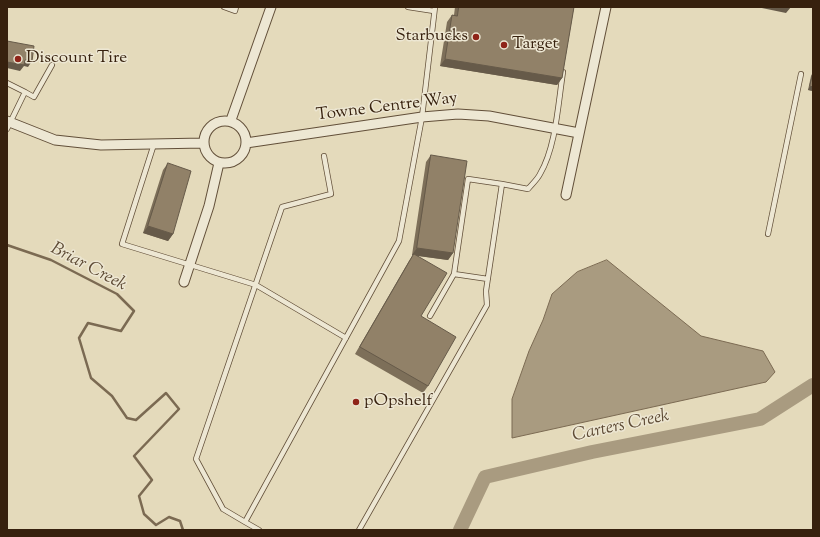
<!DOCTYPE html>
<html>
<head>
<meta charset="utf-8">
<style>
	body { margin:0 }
	#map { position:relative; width:820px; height:537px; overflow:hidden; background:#e4dabb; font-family:"Sorts Mill Goudy",serif }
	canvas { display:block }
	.frame { position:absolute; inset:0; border:8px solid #37210e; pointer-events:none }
</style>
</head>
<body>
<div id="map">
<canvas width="820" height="537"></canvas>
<div class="frame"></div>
</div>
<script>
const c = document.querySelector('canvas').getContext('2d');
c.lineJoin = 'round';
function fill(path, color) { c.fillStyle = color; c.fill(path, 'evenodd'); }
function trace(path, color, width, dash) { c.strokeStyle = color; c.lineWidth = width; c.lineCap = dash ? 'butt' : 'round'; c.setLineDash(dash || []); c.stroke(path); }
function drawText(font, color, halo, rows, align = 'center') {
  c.font = font + ' "Sorts Mill Goudy",serif'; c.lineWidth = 3; c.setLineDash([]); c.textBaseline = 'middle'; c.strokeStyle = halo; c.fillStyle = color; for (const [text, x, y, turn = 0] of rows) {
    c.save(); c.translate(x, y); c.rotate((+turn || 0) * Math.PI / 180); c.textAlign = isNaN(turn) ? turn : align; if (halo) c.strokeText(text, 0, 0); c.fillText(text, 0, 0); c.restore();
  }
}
const water = new Path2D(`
	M 607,260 L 701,336 L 763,351 L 775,372 L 766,382 L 512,438 L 512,399 L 529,351 L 543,320 L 552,294 L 577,272 Z`);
fill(water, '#a99b80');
trace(water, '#7b6a52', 1);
trace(new Path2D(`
	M 7,245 L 51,260 L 117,294 L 134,311 L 121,331 L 88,323 L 79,338 L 91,378 L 112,396 L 127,418 L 136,420 L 166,393 L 179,409 L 134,456 L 152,480 L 139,496 L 144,514 L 156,525 L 169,517 L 180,521 L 183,530`), '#7b6a52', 2.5);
trace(new Path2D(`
	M 460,530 L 485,477 L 592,452 L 760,419 L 813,385`), '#a99b80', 14);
const service = new Path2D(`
	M 224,7 L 235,11 L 236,7
	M 408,7 L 434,11
	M 7,83 L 25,92
	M 7,129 L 25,92 L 34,97 L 52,65
	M 154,144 L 122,244 L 256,285 L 346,338
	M 324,156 L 331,194 L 282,207 L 196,459 L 223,509 L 245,522 L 399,241 L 422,117 L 435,7
	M 768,234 L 801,74
	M 454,274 L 488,279
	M 430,316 L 454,274 L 468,179 L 502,184
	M 245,522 L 259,530
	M 359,530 L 487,305 L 486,291 L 502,184 L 528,189 C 532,184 537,180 540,174 C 556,147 558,104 563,72`);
const minor = new Path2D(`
	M 231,120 L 271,7
	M204 142a21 21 0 1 1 42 0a21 21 0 1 1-42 0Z
	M 7,121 L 55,140 L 101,145 L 203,143
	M 246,143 L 422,117 L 458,114 L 489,116 L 579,133
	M 566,195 L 606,7
	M 184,282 L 209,206 L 219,163`);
trace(service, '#624f39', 6);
trace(minor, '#624f39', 11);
trace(service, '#ede7d3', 4.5);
trace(minor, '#ede7d3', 9);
fill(new Path2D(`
	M 455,7 L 574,7 L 562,78 L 557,85 L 440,66 L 447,22 L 452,15 L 454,15 Z
	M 813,72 L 813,91 L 808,90 L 811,76 Z
	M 431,155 L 453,253 L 448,260 L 418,256 L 421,316 L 428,386 L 423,393 L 355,354 L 409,261 L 413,255 L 412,255 L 426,162 Z
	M 168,163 L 173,234 L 168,241 L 143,233 L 163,170 Z`), '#7d6f59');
fill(new Path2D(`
	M 757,7 L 791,7 L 786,13 Z
	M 445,59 L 562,78 L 557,85 L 440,66 Z
	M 25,60 L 32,61 L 28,67 L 24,66 L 20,71 L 7,68 L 7,62 Z
	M 810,86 L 813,87 L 813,91 L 808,90 Z
	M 148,226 L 173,234 L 168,241 L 143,233 Z
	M 417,248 L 453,253 L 448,260 L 412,255 Z`), '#665a49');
const building = new Path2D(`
	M 459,7 L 574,7 L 562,78 L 445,59 L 452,15 L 457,16 Z
	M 7,41 L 34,46 L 32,61 L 25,60 L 24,65 L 7,62 Z
	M 813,73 L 813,87 L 810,86 Z
	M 431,155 L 467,161 L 453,253 L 417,248 Z
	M 168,163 L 191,171 L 173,234 L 148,226 Z
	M 414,254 L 447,273 L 421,316 L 456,337 L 428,386 L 360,347 Z`);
fill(building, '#918168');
trace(building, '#665a49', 1);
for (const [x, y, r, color] of [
	[476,37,4,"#8f2418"],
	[504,45,4,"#8f2418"],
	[18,59,4,"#8f2418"],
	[356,402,4,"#8f2418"]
]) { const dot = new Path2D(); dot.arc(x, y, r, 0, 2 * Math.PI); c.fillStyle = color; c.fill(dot); trace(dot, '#ede7d3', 1.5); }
drawText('17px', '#37210e', '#ede7d3', [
	["Starbucks",468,37,"right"],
	["Target",512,45],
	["Discount Tire",26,59],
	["pOpshelf",364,402]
], 'left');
drawText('17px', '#37210e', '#ede7d3', [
	["Towne Centre Way",387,108,-7]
]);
drawText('italic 18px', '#5f4c36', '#ede7d3', [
	["Briar Creek",88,268,28],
	["Carters Creek",621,427,-12]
]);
</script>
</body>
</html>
